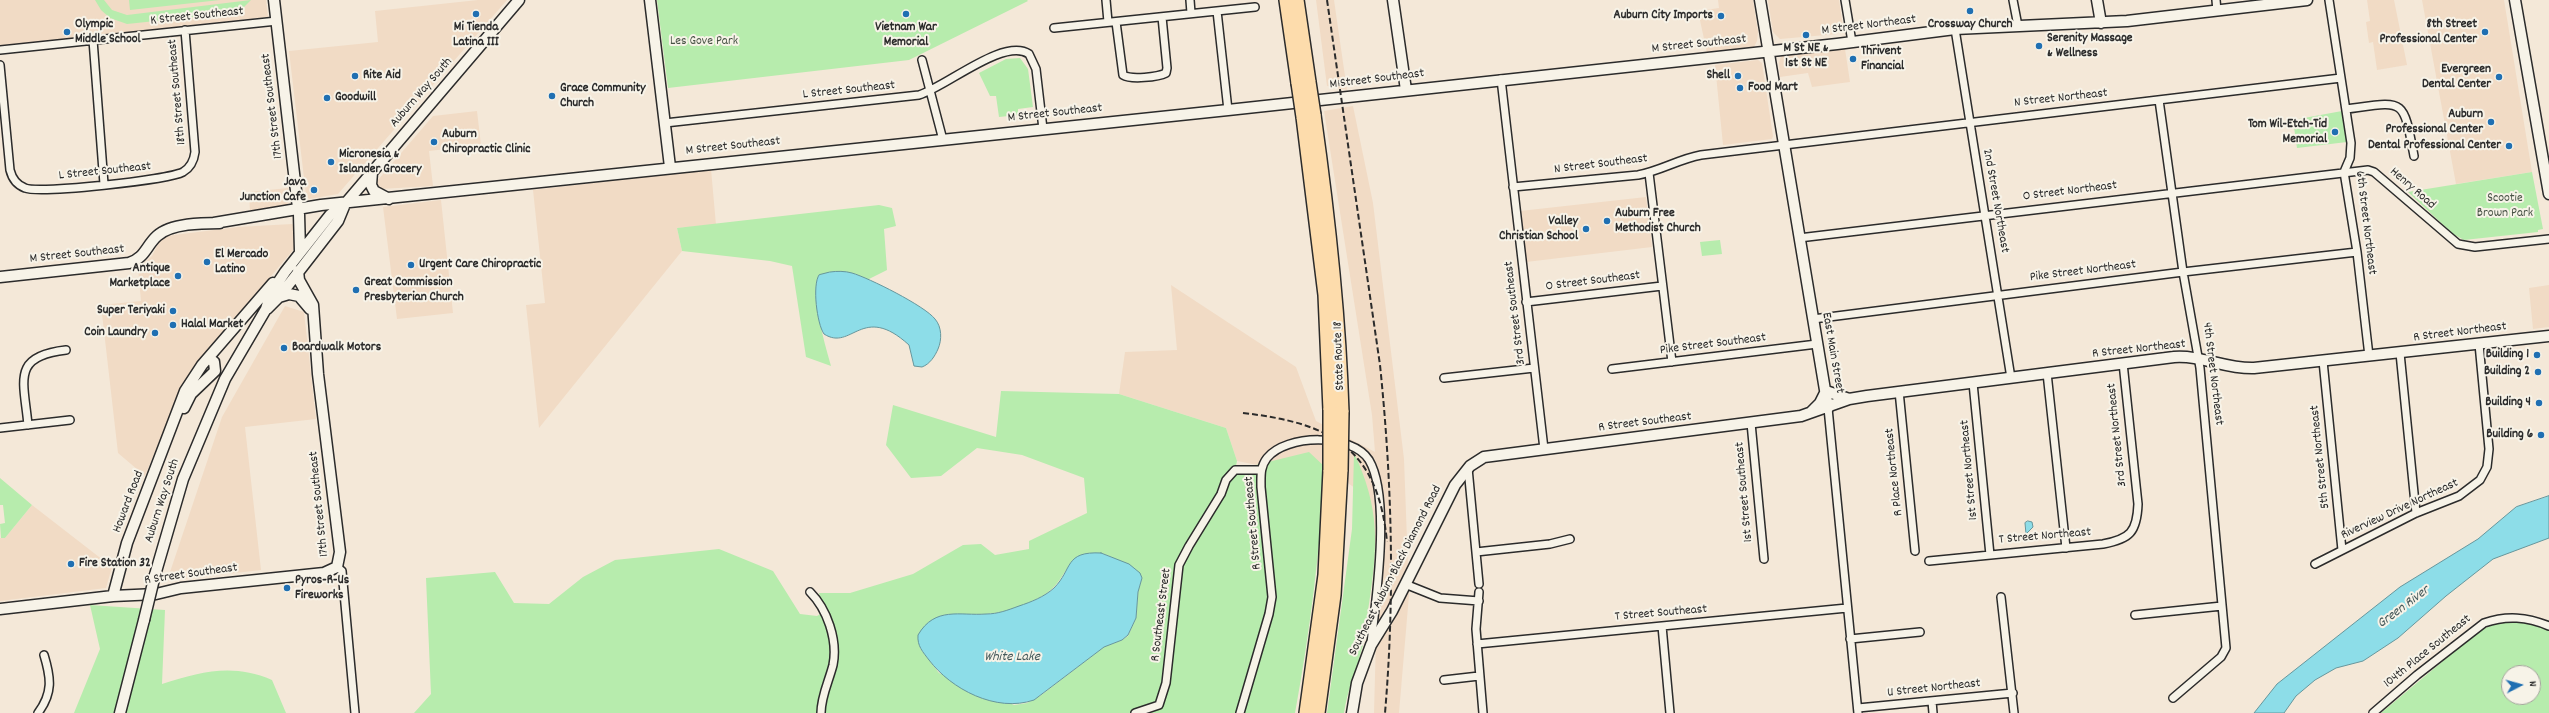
<!DOCTYPE html>
<html>
<head>
<meta charset="utf-8">
<style>
	body { margin:0 }
	#map { position:relative; width:2549px; height:713px; overflow:hidden; background:#f4e8d8; font-family:Dekko,sans-serif }
	canvas { display:block }
	.north { position:absolute; left:2501px; top:665px; width:40px; height:40px; box-sizing:border-box; background:#f7f3e8; border:1px solid #a5a39c; border-radius:50%; rotate:84deg; font-size:11px; font-weight:700; line-height:16px; text-align:center; color:#2b2b2b }
	.north::after { content:''; display:block; margin:auto; width:14px; height:18px; background:#1f6fb2; clip-path:polygon(50% 0,100% 100%,50% 72%,0 100%) }
</style>
</head>
<body>
<div id="map">
<canvas width="2549" height="713"></canvas>
<div class="north">N</div>
</div>
<script>
const c = document.querySelector('canvas').getContext('2d');
c.lineJoin = 'round';
function fill(path, color) { c.fillStyle = color; c.fill(path, 'evenodd'); }
function trace(path, color, width, dash) { c.strokeStyle = color; c.lineWidth = width; c.lineCap = dash ? 'butt' : 'round'; c.setLineDash(dash || []); c.stroke(path); }
function drawText(font, color, halo, rows, align = 'center') {
  c.font = font + ' Dekko,sans-serif'; c.lineWidth = 4; c.setLineDash([]); c.textBaseline = 'middle'; c.strokeStyle = halo; c.fillStyle = color; for (const [text, x, y, turn = 0] of rows) {
    c.save(); c.translate(x, y); c.rotate((+turn || 0) * Math.PI / 180); c.textAlign = isNaN(turn) ? turn : align; if (halo) c.strokeText(text, 0, 0); c.fillText(text, 0, 0); c.restore();
  }
}
fill(new Path2D(`
	M 0,0 L 266,0 L 268,17 L 0,46 Z
	M 478,0 L 507,0 L 338,194 L 309,199 L 306,195 L 289,51 L 378,42 L 375,11 Z
	M 1316,0 L 1334,0 L 1347,90 L 1327,86 Z
	M 1718,0 L 1753,0 L 1758,32 L 1757,41 L 1754,47 L 1707,53 L 1698,11 L 1719,8 Z
	M 1768,0 L 1839,0 L 1843,27 L 1837,34 L 1780,39 L 1773,32 Z
	M 2367,0 L 2394,0 L 2407,65 L 2377,70 L 2373,42 L 2369,43 L 2366,22 L 2370,21 Z
	M 2422,0 L 2504,0 L 2532,172 L 2456,184 Z
	M 1845,49 L 1850,82 L 1812,87 L 1808,73 L 1780,77 L 1779,63 L 1781,56 Z
	M 1758,60 L 1762,63 L 1773,136 L 1772,139 L 1723,145 L 1715,65 Z
	M 1353,106 L 1373,203 L 1404,459 L 1409,595 L 1399,713 L 1374,713 L 1378,566 L 1362,493 L 1325,467 L 1273,468 L 1237,461 L 1226,428 L 1119,394 L 1125,352 L 1177,350 L 1171,285 L 1296,367 L 1316,421 L 1375,452 L 1372,415 L 1324,111 Z
	M 477,111 L 481,145 L 429,151 L 433,186 L 380,189 L 377,186 L 377,181 L 433,116 Z
	M 711,169 L 716,225 L 677,228 L 682,251 L 539,428 L 526,305 L 545,303 L 533,190 Z
	M 288,188 L 290,199 L 287,205 L 250,212 L 249,192 Z
	M 1646,197 L 1652,247 L 1526,262 L 1520,211 Z
	M 441,200 L 453,313 L 397,319 L 383,207 Z
	M 292,224 L 295,226 L 294,249 L 211,347 L 181,388 L 145,476 L 118,453 L 101,305 L 141,301 L 138,268 L 152,256 L 159,242 L 166,236 L 238,227 Z
	M 2549,285 L 2549,327 L 2533,329 L 2529,288 Z
	M 285,306 L 304,312 L 316,419 L 245,427 L 261,570 L 167,581 L 222,417 Z
	M 32,505 L 112,567 L 106,588 L 0,601 L 0,538 L 5,538 Z`), '#f1dbc5');
fill(new Path2D(`
	M 95,0 L 104,0 L 112,10 L 127,15 L 251,0 L 243,8 L 232,13 L 127,24 L 110,18 L 101,10 Z
	M 129,0 L 220,0 L 130,10 Z
	M 657,0 L 1027,0 L 1028,1 L 909,60 L 668,88 Z
	M 1020,58 L 1028,69 L 1033,107 L 1018,109 L 1018,115 L 999,117 L 996,96 L 990,96 L 979,73 L 1006,59 Z
	M 2342,111 L 2347,142 L 2297,148 L 2293,120 Z
	M 2532,172 L 2543,229 L 2538,230 L 2538,232 L 2464,240 L 2453,234 L 2408,192 Z
	M 879,205 L 892,208 L 896,226 L 884,229 L 887,270 L 867,280 C 850,270 835,269 818,277 C 815,309 822,335 831,366 L 806,357 L 792,266 L 770,261 L 682,251 L 677,228 Z
	M 1720,240 L 1722,254 L 1702,256 L 1700,242 Z
	M 1001,391 L 1119,394 L 1226,428 L 1237,461 L 1235,470 L 1309,452 L 1325,467 C 1320,550 1310,631 1295,713 L 414,713 L 431,694 L 426,578 L 495,572 L 514,603 L 549,604 L 583,577 L 615,560 L 719,549 L 773,571 L 800,614 L 817,616 L 822,613 L 819,593 L 850,593 L 913,574 L 963,545 L 981,544 L 995,555 L 1029,549 L 1029,541 L 1087,513 L 1084,478 L 1022,455 L 977,448 L 941,476 L 911,478 L 886,445 L 893,405 L 996,437 ZM 1101,553 L 1109,556 L 1142,578 L 1138,592 L 1136,618 L 1128,636 L 1122,640 L 1104,647 L 1040,696 L 1027,703 L 1014,705 L 939,673 L 920,648 L 928,623 C 950,609 963,616 986,614 C 1005,613 1028,605 1044,595 C 1070,579 1063,551 1101,553 Z
	M 1354,453 C 1380,508 1378,545 1369,604 C 1366,619 1366,636 1361,652 C 1356,672 1347,691 1344,713 L 1327,713 L 1352,529 Z
	M 0,478 L 32,505 L 5,538 L 1,538 L 0,524 L 5,523 L 3,505 L 0,505 Z
	M 90,605 L 165,610 L 162,684 C 201,672 232,663 272,680 L 286,713 L 74,713 L 100,649 Z
	M 2503,621 L 2529,623 L 2549,629 L 2549,713 L 2381,713 L 2480,630 ZM 2509,673 L 2533,673 L 2533,697 L 2509,697 Z`), '#b7ecad');
const water = new Path2D(`
	M 830,272 C 837,271 845,271 852,273 C 869,278 925,306 935,319 C 942,327 942,340 938,349 C 935,356 930,364 922,367 L 914,366 L 909,345 C 862,302 852,352 824,334 C 817,324 812,285 819,275 Z
	M 2549,496 L 2549,538 L 2493,559 L 2446,596 L 2398,638 L 2363,661 L 2336,668 L 2315,680 L 2296,696 L 2284,713 L 2254,713 L 2277,684 L 2400,587 L 2478,539 L 2516,507 Z
	M 2028,521 L 2032,522 L 2033,527 L 2026,534 L 2025,523 Z
	M 1101,553 L 1129,564 L 1140,573 L 1142,578 L 1138,592 L 1136,618 L 1128,635 L 1122,640 L 1104,647 L 1034,700 C 996,713 951,689 929,660 C 923,652 917,646 918,635 C 935,606 960,616 986,614 C 998,614 1008,610 1019,606 C 1031,602 1044,597 1054,588 C 1073,569 1064,551 1101,553 Z`);
fill(water, '#8ddde8');
trace(water, '#66969c', 1);
const street = new Path2D(`
	M 1106,0 L 1108,22
	M 1190,0 L 1191,13
	M 1845,0 L 1852,42
	M 2013,0 L 2018,26
	M 2216,0 L 2217,11
	M 2329,0 L 2351,143 L 2350,158 L 2344,172 L 2357,252 L 2369,356
	M 1217,11 L 1228,110
	M 1116,22 L 1123,75 C 1131,80 1158,77 1166,73 L 1167,68 L 1162,17
	M 1054,28 L 1255,7
	M 1955,29 L 2011,378
	M 93,40 L 104,184
	M 0,50 L 277,21
	M 922,60 L 943,140
	M 0,65 L 10,170 C 12,178 17,185 25,188 C 39,194 168,180 183,172 C 190,168 194,160 195,152 L 185,30
	M 1501,79 L 1544,449
	M 2159,100 L 2183,272 L 2200,368 L 2226,648 L 2221,657 L 2173,698
	M 2347,109 C 2405,101 2403,97 2414,156
	M 665,123 L 919,95 C 946,87 1004,37 1029,54 L 1036,69 L 1043,129
	M 1649,173 L 1672,362
	M 1513,187 L 1638,175 C 1660,171 1679,159 1701,155 L 2341,78
	M 1799,238 L 2368,170 L 2374,172 L 2458,244 L 2475,247 L 2549,239
	M 1526,302 L 1662,286
	M 1813,319 L 2183,272 L 2357,252
	M 2400,353 L 2416,513
	M 2323,361 L 2342,550
	M 1612,369 L 1817,344
	M 2047,373 L 2066,548
	M 1444,378 L 1534,368
	M 1973,383 L 1990,555
	M 1899,391 L 1915,551
	M 1828,408 L 1858,713
	M 1751,423 L 1764,559
	M 28,425 C 24,381 11,356 66,350
	M 0,428 L 70,420
	M 1468,468 L 1479,584
	M 1476,552 L 1550,544 L 1570,539
	M 1929,561 L 2103,544 C 2130,539 2137,532 2138,504 L 2123,363
	M 2315,564 L 2416,513 L 2459,496 L 2480,480 L 2487,467 L 2489,449 L 2479,344
	M 337,567 L 342,571 L 355,713
	M 1405,584 L 1440,598 L 1479,601
	M 810,592 C 827,609 838,640 833,665 C 829,681 821,696 821,713
	M 1479,592 L 1476,629 L 1483,713
	M 2001,597 L 2014,713
	M 2135,615 L 2222,606
	M 1662,626 L 1670,713
	M 1850,639 L 1920,632
	M 1477,644 L 1847,608
	M 1444,680 L 1479,676
	M 1932,701 L 1933,713
	M 1858,708 L 2013,693
	M 38,713 C 53,693 51,678 44,655
	M 1135,713 L 1159,705 L 1166,683 L 1179,565 L 1189,546 L 1221,494 L 1226,480 L 1235,470 L 1261,470
	M 1240,713 L 1269,614 L 1272,597 L 1261,487 C 1261,476 1260,467 1267,458 C 1286,434 1352,433 1369,460 C 1391,497 1376,600 1371,643
	M 2373,713 L 2417,675 L 2484,623 C 2507,615 2527,617 2549,626`);
const secondary = new Path2D(`
	M 274,0 L 298,208
	M 650,0 L 670,167
	M 1393,0 L 1406,90
	M 1760,0 L 1828,408
	M 2097,0 L 2101,23
	M 2515,0 L 2549,194
	M 372,172 L 371,185 L 374,191 L 389,199
	M 299,214 L 300,251
	M 214,223 L 321,205 L 1228,110 L 1837,44 L 1955,29 L 2127,21 L 2307,0
	M 0,277 L 129,263 C 145,258 146,246 157,236 C 171,223 203,223 220,223
	M 279,297 L 289,294 L 299,296 L 310,309
	M 267,309 L 279,297 L 338,221 L 345,204
	M 184,408 L 191,394 L 215,371 L 214,362 L 208,358
	M 1810,413 L 1820,403 L 1826,391 L 1849,399
	M 155,575 L 183,479 L 225,379 L 266,309 L 271,293 L 285,272 L 330,215 L 345,204 L 519,0
	M 113,596 L 127,543 L 185,391 L 202,365 L 273,283
	M 0,609 L 113,596 L 156,594 L 181,588 L 324,573 L 337,567 L 340,552 L 318,374 L 313,305 L 299,280 L 298,271
	M 120,713 L 144,620
	M 1352,713 L 1357,683 L 1371,645 L 1392,611 L 1455,485 L 1470,466 L 1484,457 L 1801,416 L 1849,399 L 1867,396 L 2174,357 C 2202,355 2225,369 2254,368 L 2549,336`);
const highway = new Path2D(`
	M 1286,0 L 1298,83
	M 1297,0 L 1309,82
	M 1314,115 C 1328,214 1339,312 1342,412
	M 1303,117 L 1325,295 L 1330,410
	M 1306,713 L 1325,575 L 1330,470
	M 1318,713 L 1334,595 L 1341,470`);
trace(street, '#2b2b2b', 10);
trace(secondary, '#2b2b2b', 13);
trace(highway, '#2b2b2b', 16);
trace(street, '#f7f3e8', 7);
trace(secondary, '#f7f3e8', 10);
trace(highway, '#fddcac', 13);
trace(new Path2D(`
	M 1327,0 L 1380,365 C 1392,482 1395,596 1385,713
	M 1243,413 C 1330,423 1378,447 1387,542`), '#2b2b2b', 2, [6, 3]);
const secondaryBridge = new Path2D(`
	M 144,620 L 155,575`);
const highwayBridge = new Path2D(`
	M 1309,82 L 1314,115
	M 1298,83 L 1303,117
	M 1330,470 L 1330,410
	M 1341,470 L 1342,412`);
trace(secondaryBridge, '#2b2b2b', 13, []);
trace(highwayBridge, '#2b2b2b', 16, []);
trace(secondaryBridge, '#f7f3e8', 10);
trace(highwayBridge, '#fddcac', 13);
for (const [x, y, r, color] of [
	[1970,11,4,"#1f6fb2"],
	[476,14,4,"#1f6fb2"],
	[906,14,4,"#1f6fb2"],
	[1721,16,4,"#1f6fb2"],
	[67,32,4,"#1f6fb2"],
	[2485,32,4,"#1f6fb2"],
	[1806,35,4,"#1f6fb2"],
	[2039,46,4,"#1f6fb2"],
	[1853,59,4,"#1f6fb2"],
	[355,76,4,"#1f6fb2"],
	[1738,76,4,"#1f6fb2"],
	[2499,77,4,"#1f6fb2"],
	[1740,88,4,"#1f6fb2"],
	[552,96,4,"#1f6fb2"],
	[327,98,4,"#1f6fb2"],
	[2491,122,4,"#1f6fb2"],
	[2335,132,4,"#1f6fb2"],
	[434,142,4,"#1f6fb2"],
	[2509,146,4,"#1f6fb2"],
	[331,162,4,"#1f6fb2"],
	[314,190,4,"#1f6fb2"],
	[1607,221,4,"#1f6fb2"],
	[1586,229,4,"#1f6fb2"],
	[207,262,4,"#1f6fb2"],
	[411,265,4,"#1f6fb2"],
	[178,276,4,"#1f6fb2"],
	[356,290,4,"#1f6fb2"],
	[173,311,4,"#1f6fb2"],
	[173,325,4,"#1f6fb2"],
	[155,333,4,"#1f6fb2"],
	[284,348,4,"#1f6fb2"],
	[2537,355,4,"#1f6fb2"],
	[2538,372,4,"#1f6fb2"],
	[2539,403,4,"#1f6fb2"],
	[2541,435,4,"#1f6fb2"],
	[71,564,4,"#1f6fb2"],
	[287,588,4,"#1f6fb2"]
]) { const dot = new Path2D(); dot.arc(x, y, r, 0, 2 * Math.PI); c.fillStyle = color; c.fill(dot); trace(dot, '#f7f3e8', 1.5); }
drawText('bold 13px', '#2b2b2b', '#f7f3e8', [
	["Auburn City Imports",1713,16,"right"],
	["Olympic",75,25],
	["Middle School",75,40],
	["Crossway Church",1970,25,"center"],
	["8th Street",2477,25,"right"],
	["Professional Center",2477,40,"right"],
	["Mi Tienda",476,28,"center"],
	["Latina III",476,43,"center"],
	["Vietnam War",906,28,"center"],
	["Memorial",906,43,"center"],
	["Serenity Massage",2047,39],
	["& Wellness",2047,54],
	["M St NE &",1806,49,"center"],
	["1st St NE",1806,64,"center"],
	["Thrivent",1861,52],
	["Financial",1861,67],
	["Evergreen",2491,70,"right"],
	["Dental Center",2491,85,"right"],
	["Rite Aid",363,76],
	["Shell",1730,76,"right"],
	["Food Mart",1748,88],
	["Grace Community",560,89],
	["Church",560,104],
	["Goodwill",335,98],
	["Auburn",2483,115,"right"],
	["Professional Center",2483,130,"right"],
	["Tom Wil-Etch-Tid",2327,125,"right"],
	["Memorial",2327,140,"right"],
	["Auburn",442,135],
	["Chiropractic Clinic",442,150],
	["Dental Professional Center",2501,146,"right"],
	["Micronesia &",339,155],
	["Islander Grocery",339,170],
	["Java",306,183,"right"],
	["Junction Cafe",306,198,"right"],
	["Auburn Free",1615,214],
	["Methodist Church",1615,229],
	["Valley",1578,222,"right"],
	["Christian School",1578,237,"right"],
	["El Mercado",215,255],
	["Latino",215,270],
	["Urgent Care Chiropractic",419,265],
	["Antique",170,269,"right"],
	["Marketplace",170,284,"right"],
	["Great Commission",364,283],
	["Presbyterian Church",364,298],
	["Super Teriyaki",165,311,"right"],
	["Halal Market",181,325],
	["Coin Laundry",147,333,"right"],
	["Boardwalk Motors",292,348],
	["Building 1",2529,355,"right"],
	["Building 2",2530,372,"right"],
	["Building 4",2531,403,"right"],
	["Building 6",2533,435,"right"],
	["Fire Station 32",79,564],
	["Pyros-R-Us",295,581],
	["Fireworks",295,596]
], 'left');
drawText('13px', '#2b2b2b', '#f7f3e8', [
	["K Street Southeast",197,17,-6],
	["M Street Northeast",1869,26,-7],
	["M Street Southeast",1699,45,-6],
	["M Street Southeast",1377,80,-7],
	["L Street Southeast",849,91,-6],
	["18th Street Southeast",178,92,-95],
	["Auburn Way South",422,93,-49],
	["N Street Northeast",2061,99,-6],
	["17th Street Southeast",273,106,-97],
	["M Street Southeast",1055,114,-6],
	["M Street Southeast",733,147,-6],
	["N Street Southeast",1601,165,-7],
	["L Street Southeast",105,172,-6],
	["Henry Road",2412,189,41],
	["O Street Northeast",2070,192,-7],
	["2nd Street Northeast",1995,201,80],
	["6th Street Northeast",2365,223,83],
	["M Street Southeast",77,255,-6],
	["Pike Street Northeast",2083,272,-7],
	["O Street Southeast",1593,282,-7],
	["3rd Street Southeast",1516,313,-97],
	["R Street Northeast",2460,333,-7],
	["Pike Street Southeast",1713,345,-7],
	["R Street Northeast",2139,350,-6],
	["East Main Street",1832,353,80],
	["State Route 18",1340,356,-92],
	["4th Street Northeast",2212,374,83],
	["R Street Southeast",1645,423,-7],
	["3rd Street Northeast",2118,435,-96],
	["5th Street Northeast",2321,457,-96],
	["1st Street Northeast",1970,470,-95],
	["R Place Northeast",1895,472,-96],
	["1st Street Southeast",1745,492,-95],
	["Auburn Way South",163,501,-72],
	["Howard Road",129,502,-69],
	["17th Street Southeast",320,504,-96],
	["Riverview Drive Northeast",2400,510,-25],
	["R Street Southeast",1254,523,-95],
	["T Street Northeast",2045,537,-5],
	["Southeast Auburn Black Diamond Road",1396,571,-63],
	["R Street Southeast",191,575,-8],
	["T Street Southeast",1661,614,-5],
	["R Southeast Street",1162,615,-83],
	["104th Place Southeast",2428,652,-39],
	["U Street Northeast",1934,689,-6]
]);
drawText('13px', '#475245', '#f7f3e8', [
	["Les Gove Park",704,42],
	["Scootie",2505,199],
	["Brown Park",2505,214]
]);
drawText('italic 14px', '#44585a', '#f7f3e8', [
	["Green River",2404,608,-37],
	["White Lake",1012,658]
]);
</script>
</body>
</html>
